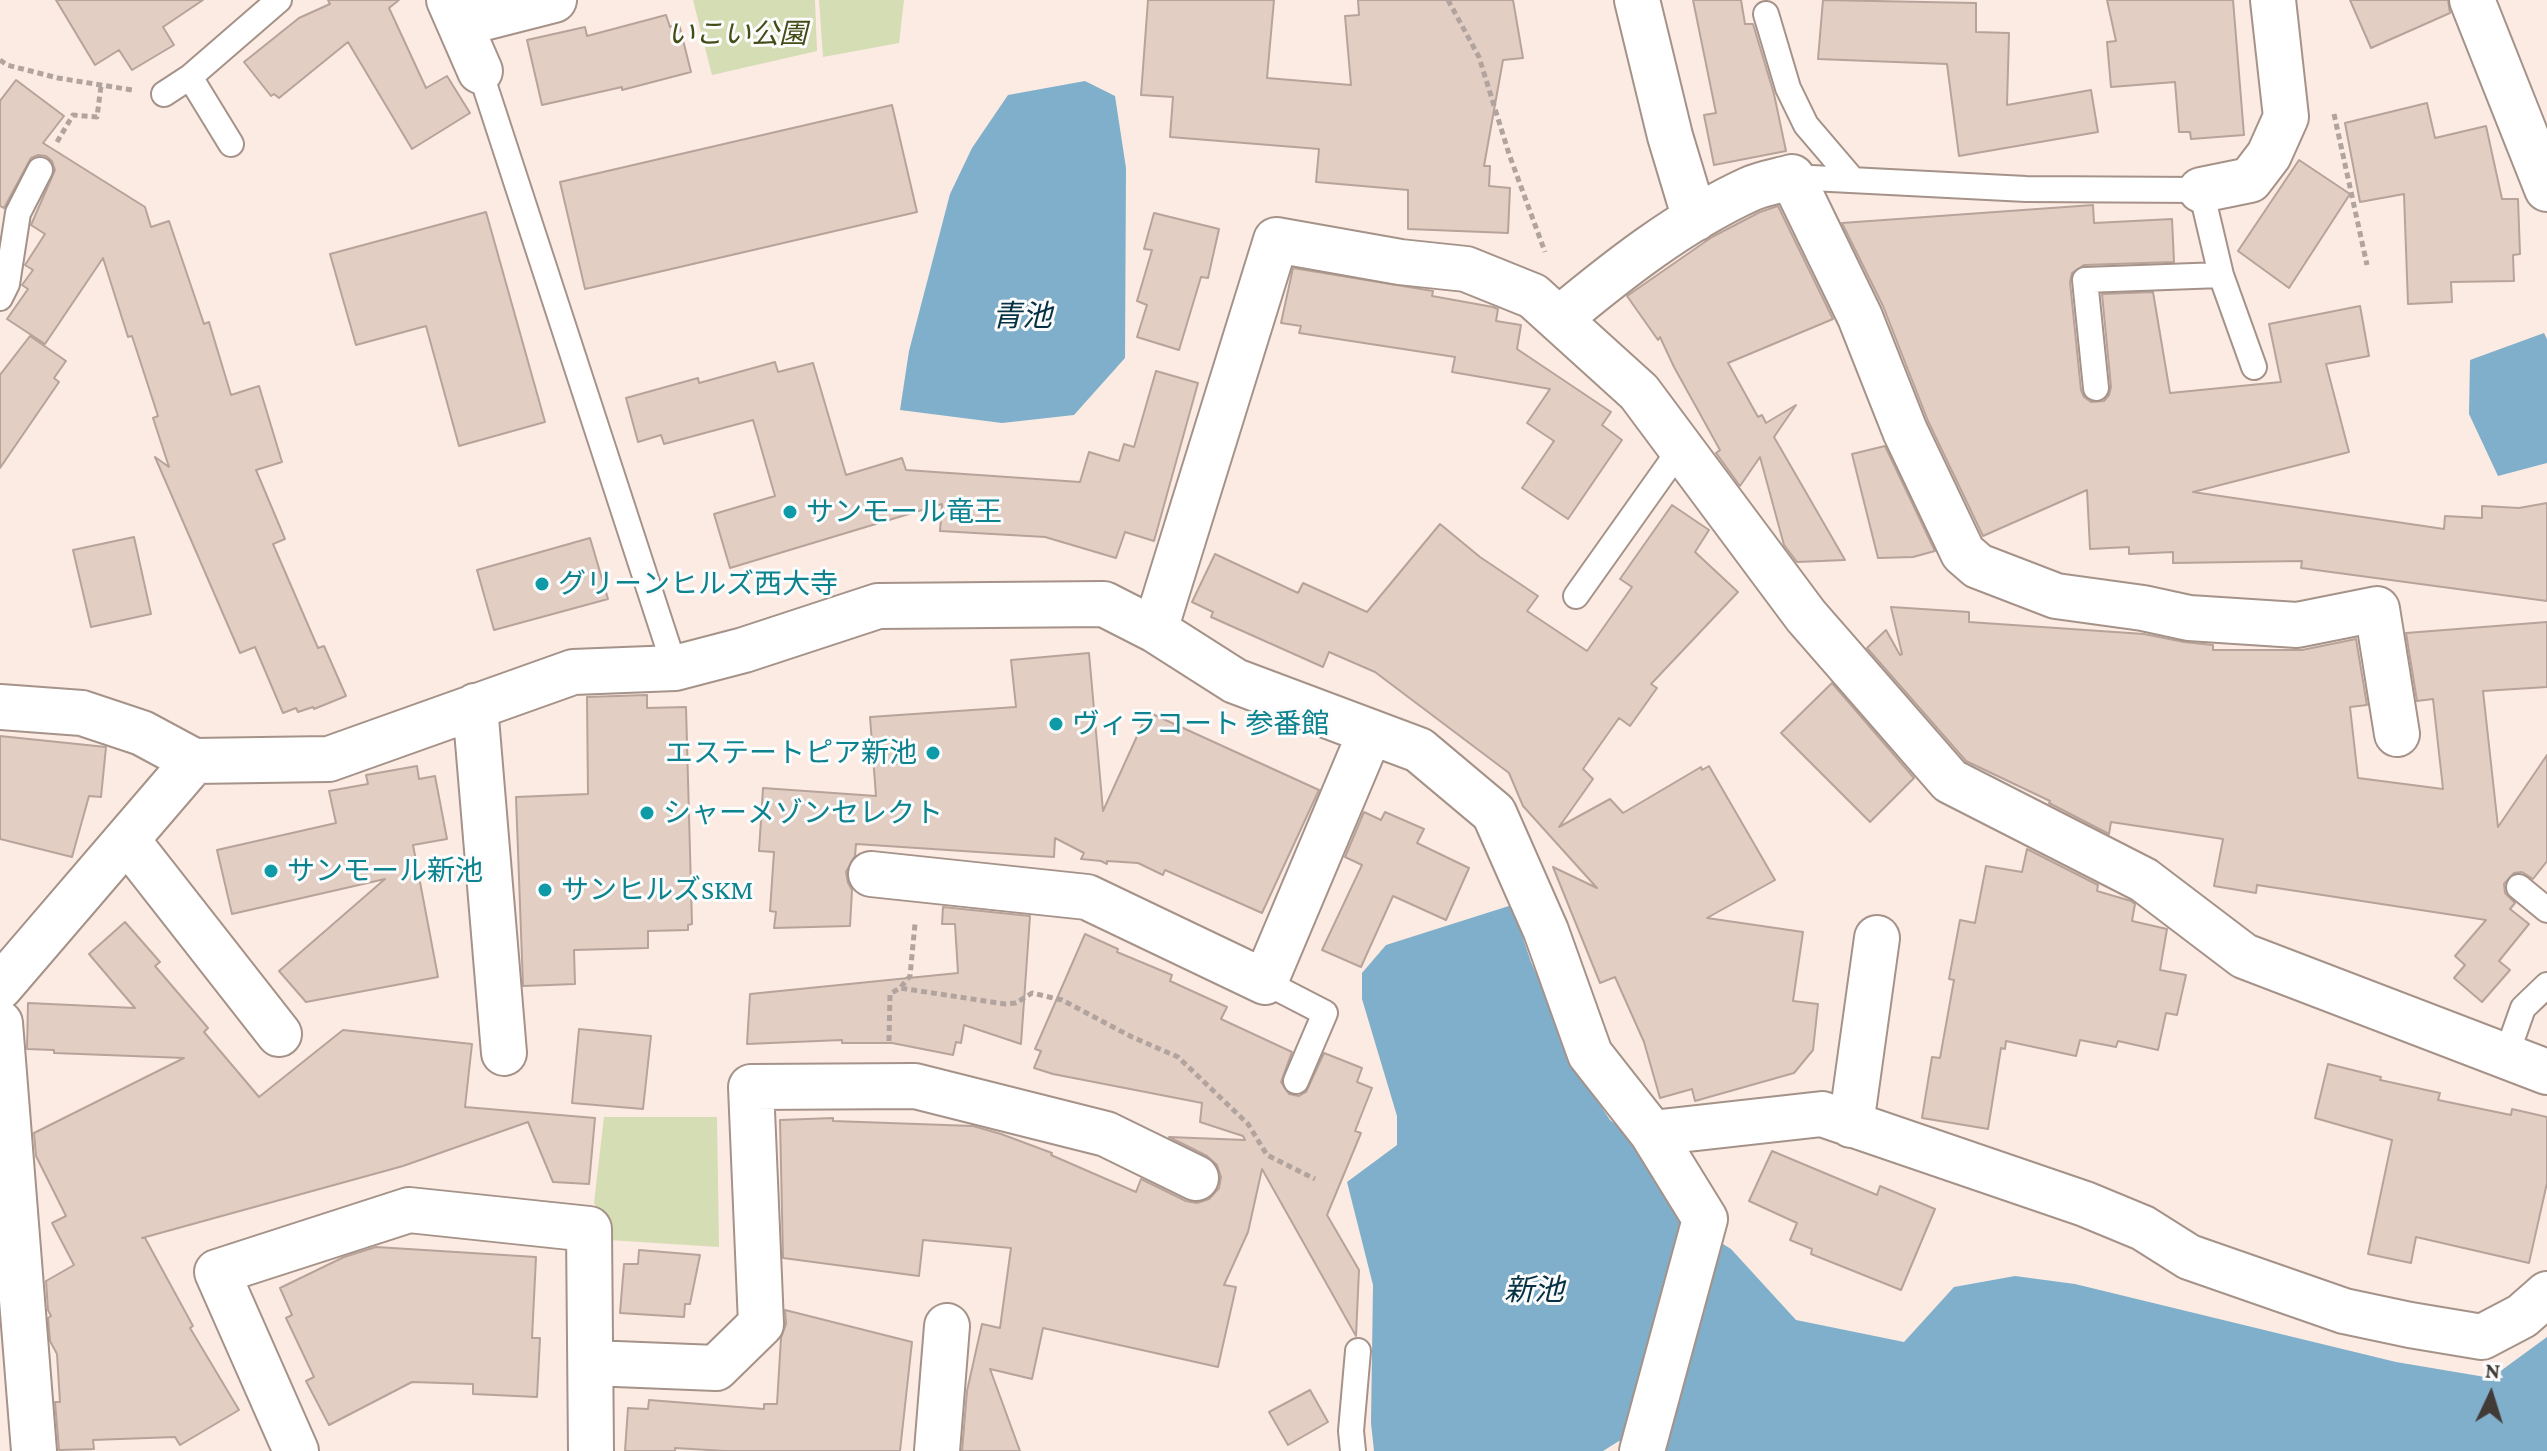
<!DOCTYPE html>
<html>
<head>
<meta charset="utf-8">
<style>
	body { margin:0 }
	#map { position:relative; width:2547px; height:1451px; overflow:hidden; background:#fcebe3; font-family:"Crimson Pro",serif }
	canvas { display:block }
	.north { position:absolute; left:2451px; top:1355px; width:80px; height:80px; -webkit-text-stroke:6px #fcfcfc; paint-order:stroke; rotate:4deg; font-size:22px; font-weight:700; line-height:32px; text-align:center; color:#423a36 }
	.north::after { content:''; display:block; margin:auto; width:28px; height:36px; background:#423a36; clip-path:polygon(50% 0,100% 100%,50% 72%,0 100%) }
</style>
</head>
<body>
<div id="map">
<canvas width="2547" height="1451"></canvas>
<div class="north">N</div>
</div>
<script>
const c = document.querySelector('canvas').getContext('2d');
c.lineJoin = 'round';
function fill(path, color) { c.fillStyle = color; c.fill(path, 'evenodd'); }
function trace(path, color, width, dash) { c.strokeStyle = color; c.lineWidth = width; c.lineCap = dash ? 'butt' : 'round'; c.setLineDash(dash || []); c.stroke(path); }
function drawText(font, color, halo, rows, align = 'center') {
  c.font = font + ' "Crimson Pro","Noto Sans JP",serif'; c.lineWidth = 6; c.setLineDash([]); c.textBaseline = 'middle'; c.strokeStyle = halo; c.fillStyle = color; for (const [text, x, y, turn = 0] of rows) {
    c.save(); c.translate(x, y); c.rotate((+turn || 0) * Math.PI / 180); c.textAlign = isNaN(turn) ? turn : align; if (halo) c.strokeText(text, 0, 0); c.fillText(text, 0, 0); c.restore();
  }
}
fill(new Path2D(`
	M 693,0 L 815,0 L 817,51 L 712,75 Z
	M 819,0 L 904,0 L 899,43 L 823,57 Z
	M 604,1117 L 717,1117 L 719,1247 L 609,1240 L 604,1220 L 594,1203 Z`), '#d4ddb3');
fill(new Path2D(`
	M 1085,81 L 1115,96 L 1126,168 L 1125,358 L 1074,415 L 1002,423 L 900,410 L 909,351 L 950,194 L 972,148 L 1008,95 Z
	M 2544,333 L 2547,339 L 2547,463 L 2498,476 L 2469,414 L 2470,360 Z
	M 1512,905 L 1531,962 L 1581,1076 L 1610,1120 L 1641,1144 L 1677,1215 L 1731,1249 L 1796,1320 L 1904,1342 L 1954,1287 L 2015,1276 L 2075,1284 L 2396,1362 L 2491,1378 L 2547,1337 L 2547,1451 L 1649,1451 L 1619,1441 L 1603,1451 L 1374,1451 L 1371,1423 L 1373,1285 L 1347,1182 L 1397,1145 L 1397,1116 L 1362,999 L 1362,973 L 1386,945 Z`), '#7fafca');
const building = new Path2D(`
	M 56,0 L 203,0 L 163,27 L 174,45 L 132,70 L 119,50 L 95,65 Z
	M 328,0 L 399,0 L 389,8 L 426,88 L 447,76 L 470,113 L 412,149 L 348,42 L 279,98 L 274,94 L 271,96 L 244,62 L 299,18 L 330,4 Z
	M 1148,0 L 1274,0 L 1267,78 L 1351,85 L 1345,16 L 1359,15 L 1358,0 L 1513,0 L 1523,58 L 1503,60 L 1484,166 L 1490,166 L 1489,186 L 1510,188 L 1508,233 L 1408,229 L 1408,190 L 1316,182 L 1319,149 L 1170,137 L 1173,97 L 1141,95 Z
	M 1693,0 L 1741,0 L 1745,24 L 1753,24 L 1774,94 L 1786,151 L 1714,165 L 1704,115 L 1716,113 Z
	M 1823,0 L 1976,3 L 1976,32 L 2009,33 L 2007,105 L 2091,90 L 2098,132 L 1959,156 L 1947,64 L 1818,59 Z
	M 2107,0 L 2233,0 L 2244,135 L 2191,139 L 2190,132 L 2179,132 L 2175,82 L 2111,87 L 2107,42 L 2116,41 Z
	M 2350,0 L 2448,0 L 2450,13 L 2371,48 Z
	M 666,15 L 670,27 L 679,24 L 691,72 L 622,90 L 622,87 L 542,105 L 527,40 L 585,27 L 587,36 Z
	M 16,80 L 64,116 L 43,143 L 145,207 L 151,227 L 169,221 L 204,324 L 209,322 L 231,395 L 259,386 L 282,462 L 256,470 L 285,539 L 273,544 L 318,648 L 324,646 L 346,696 L 314,709 L 313,707 L 298,712 L 296,708 L 283,713 L 255,647 L 240,653 L 155,457 L 169,467 L 153,418 L 158,416 L 132,336 L 128,337 L 103,258 L 45,344 L 7,319 L 28,289 L 22,285 L 33,270 L 25,265 L 45,234 L 31,225 L 55,170 L 52,161 L 46,156 L 38,155 L 31,158 L 4,208 L 0,206 L 0,101 Z
	M 2427,103 L 2435,138 L 2486,126 L 2502,199 L 2518,199 L 2520,254 L 2513,255 L 2514,281 L 2451,282 L 2452,302 L 2408,304 L 2404,194 L 2360,202 L 2345,123 Z
	M 892,105 L 917,212 L 585,289 L 560,182 Z
	M 2299,160 L 2350,194 L 2289,288 L 2238,251 Z
	M 2093,205 L 2094,223 L 2172,219 L 2174,262 L 2084,265 L 2072,273 L 2070,282 L 2081,390 L 2084,397 L 2091,402 L 2104,401 L 2109,395 L 2111,387 L 2102,294 L 2153,292 L 2170,393 L 2281,382 L 2269,324 L 2360,306 L 2369,356 L 2326,364 L 2349,452 L 2193,492 L 2444,529 L 2445,516 L 2482,518 L 2482,506 L 2519,508 L 2547,503 L 2547,601 L 2301,568 L 2302,561 L 2173,563 L 2173,552 L 2129,554 L 2129,547 L 2090,549 L 2087,490 L 1983,536 L 1928,421 L 1883,306 L 1842,223 Z
	M 1778,206 L 1833,319 L 1728,363 L 1758,417 L 1762,415 L 1766,423 L 1796,405 L 1774,437 L 1845,560 L 1797,562 L 1784,545 L 1760,457 L 1740,486 L 1716,453 L 1720,450 L 1674,367 L 1660,337 L 1658,340 L 1627,296 L 1712,237 L 1760,212 Z
	M 486,212 L 545,422 L 459,446 L 426,326 L 356,345 L 330,254 Z
	M 1154,213 L 1219,229 L 1208,278 L 1201,277 L 1179,350 L 1137,337 L 1147,305 L 1137,301 L 1152,250 L 1144,249 Z
	M 1293,268 L 1433,291 L 1432,296 L 1493,307 L 1498,309 L 1496,321 L 1521,325 L 1517,349 L 1611,412 L 1602,425 L 1622,440 L 1568,519 L 1522,488 L 1554,441 L 1527,423 L 1550,389 L 1452,372 L 1455,357 L 1299,333 L 1301,326 L 1281,323 Z
	M 30,336 L 66,361 L 54,378 L 59,382 L 0,468 L 0,375 Z
	M 775,362 L 778,372 L 813,363 L 846,475 L 902,458 L 906,470 L 1080,482 L 1089,452 L 1119,461 L 1124,444 L 1134,447 L 1156,371 L 1198,383 L 1154,541 L 1125,532 L 1116,558 L 1045,537 L 940,531 L 942,504 L 730,568 L 714,514 L 775,496 L 753,420 L 664,444 L 661,435 L 638,442 L 626,398 L 698,378 L 699,383 Z
	M 1885,446 L 1935,551 L 1913,557 L 1878,558 L 1852,454 Z
	M 1672,505 L 1709,530 L 1695,552 L 1738,592 L 1651,684 L 1657,688 L 1630,726 L 1619,718 L 1583,769 L 1593,779 L 1559,827 L 1610,799 L 1623,813 L 1701,767 L 1702,770 L 1709,766 L 1775,880 L 1707,918 L 1803,932 L 1793,1001 L 1818,1004 L 1813,1050 L 1794,1073 L 1695,1101 L 1692,1089 L 1660,1098 L 1644,1042 L 1615,977 L 1600,983 L 1553,867 L 1597,888 L 1523,806 L 1509,773 L 1375,672 L 1329,652 L 1323,667 L 1211,617 L 1213,612 L 1192,602 L 1215,554 L 1298,593 L 1303,583 L 1367,612 L 1440,524 L 1480,557 L 1538,596 L 1527,611 L 1587,651 L 1632,587 L 1620,579 Z
	M 134,537 L 151,614 L 91,627 L 73,550 Z
	M 590,538 L 608,599 L 494,630 L 477,570 Z
	M 1891,607 L 1969,612 L 1969,622 L 2144,634 L 2184,642 L 2213,645 L 2213,650 L 2302,650 L 2356,639 L 2367,705 L 2350,707 L 2358,778 L 2443,789 L 2433,699 L 2417,701 L 2406,633 L 2547,622 L 2547,687 L 2483,691 L 2498,827 L 2547,755 L 2547,861 L 2533,879 L 2522,872 L 2514,873 L 2504,884 L 2505,893 L 2515,903 L 2510,909 L 2529,924 L 2499,961 L 2510,970 L 2482,1002 L 2454,978 L 2465,965 L 2455,956 L 2486,920 L 2257,885 L 2256,893 L 2214,886 L 2223,839 L 2111,822 L 2109,834 L 2049,803 L 2050,801 L 1966,761 L 1867,648 L 1886,630 L 1900,655 L 1902,654 Z
	M 1089,653 L 1103,811 L 1148,712 L 1319,790 L 1262,913 L 1165,870 L 1163,875 L 1138,863 L 1107,861 L 1107,864 L 1101,861 L 1081,859 L 1084,853 L 1055,838 L 1054,857 L 856,844 L 855,856 L 846,872 L 848,883 L 852,890 L 850,926 L 774,928 L 776,912 L 770,911 L 774,852 L 759,851 L 763,788 L 876,796 L 870,717 L 1016,707 L 1011,660 Z
	M 1832,683 L 1914,778 L 1870,822 L 1781,733 Z
	M 647,695 L 647,708 L 686,707 L 692,924 L 688,925 L 688,930 L 648,931 L 648,948 L 574,950 L 575,984 L 523,986 L 516,797 L 588,794 L 587,697 Z
	M 0,736 L 106,747 L 101,797 L 89,796 L 72,857 L 0,839 Z
	M 417,766 L 419,779 L 435,776 L 447,839 L 413,845 L 438,977 L 306,1002 L 279,971 L 385,879 L 232,914 L 217,850 L 336,823 L 329,791 L 368,784 L 366,775 Z
	M 1364,812 L 1381,820 L 1385,812 L 1424,829 L 1417,843 L 1469,868 L 1446,920 L 1393,896 L 1361,967 L 1322,950 L 1362,865 L 1345,857 Z
	M 2027,849 L 2098,885 L 2097,891 L 2131,901 L 2135,904 L 2132,921 L 2167,929 L 2160,970 L 2186,975 L 2177,1015 L 2166,1013 L 2158,1050 L 2118,1041 L 2116,1047 L 2080,1040 L 2076,1056 L 2006,1041 L 2005,1049 L 2001,1048 L 1988,1129 L 1922,1118 L 1932,1057 L 1940,1058 L 1954,980 L 1949,979 L 1960,920 L 1975,923 L 1986,866 L 2022,872 Z
	M 943,907 L 1030,916 L 1021,1044 L 964,1025 L 961,1043 L 956,1042 L 953,1055 L 892,1043 L 842,1043 L 842,1040 L 747,1044 L 750,994 L 958,973 L 955,924 L 942,924 Z
	M 125,922 L 160,962 L 155,966 L 208,1028 L 204,1032 L 259,1097 L 343,1030 L 472,1044 L 465,1107 L 595,1118 L 589,1184 L 553,1182 L 528,1122 L 403,1166 L 142,1238 L 145,1238 L 193,1326 L 190,1328 L 239,1410 L 180,1445 L 175,1437 L 93,1440 L 94,1449 L 59,1450 L 55,1402 L 60,1402 L 57,1354 L 50,1341 L 48,1318 L 51,1316 L 48,1310 L 46,1281 L 74,1265 L 52,1223 L 66,1216 L 36,1156 L 34,1133 L 184,1058 L 54,1053 L 54,1050 L 27,1049 L 28,1003 L 135,1008 L 89,954 Z
	M 1085,934 L 1118,949 L 1117,952 L 1172,975 L 1170,981 L 1227,1007 L 1221,1019 L 1292,1052 L 1281,1082 L 1289,1094 L 1299,1096 L 1306,1092 L 1324,1053 L 1362,1068 L 1357,1082 L 1372,1088 L 1355,1131 L 1361,1133 L 1327,1215 L 1359,1270 L 1356,1336 L 1262,1169 L 1248,1232 L 1224,1285 L 1236,1287 L 1218,1367 L 1043,1328 L 1032,1379 L 990,1369 L 1020,1451 L 962,1451 L 967,1391 L 982,1324 L 1000,1328 L 1011,1248 L 923,1240 L 919,1276 L 783,1258 L 780,1120 L 833,1118 L 833,1121 L 973,1126 L 1001,1134 L 1052,1153 L 1051,1155 L 1136,1192 L 1141,1179 L 1186,1201 L 1197,1203 L 1209,1199 L 1219,1188 L 1221,1177 L 1217,1165 L 1207,1156 L 1169,1137 L 1245,1140 L 1243,1136 L 1200,1122 L 1202,1103 L 1053,1074 L 1034,1068 L 1041,1051 L 1035,1049 Z
	M 579,1029 L 651,1036 L 643,1109 L 572,1103 Z
	M 2328,1064 L 2381,1077 L 2380,1080 L 2440,1093 L 2438,1100 L 2511,1115 L 2512,1109 L 2547,1117 L 2547,1183 L 2529,1263 L 2416,1237 L 2411,1263 L 2368,1254 L 2392,1140 L 2315,1118 Z
	M 1772,1151 L 1877,1195 L 1880,1186 L 1935,1209 L 1901,1290 L 1811,1254 L 1812,1249 L 1790,1240 L 1797,1223 L 1749,1201 Z
	M 376,1247 L 536,1257 L 532,1338 L 540,1338 L 537,1397 L 473,1394 L 473,1384 L 412,1382 L 329,1425 L 306,1381 L 314,1377 L 286,1318 L 292,1315 L 280,1288 L 344,1257 Z
	M 639,1250 L 700,1255 L 690,1304 L 685,1304 L 684,1317 L 620,1313 L 624,1264 L 638,1264 Z
	M 785,1310 L 912,1342 L 900,1451 L 725,1451 L 675,1448 L 675,1451 L 625,1451 L 628,1408 L 648,1409 L 649,1400 L 764,1409 L 764,1404 L 777,1404 L 781,1338 L 786,1324 Z
	M 1310,1390 L 1328,1422 L 1288,1445 L 1269,1412 Z`);
fill(building, '#e3cec4');
trace(building, '#b7a399', 2);
const service = new Path2D(`
	M 1766,14 L 1788,88 L 1806,125 L 1853,180
	M 480,71 L 675,668
	M 190,77 L 231,144
	M 164,94 L 190,77 L 279,0
	M 1792,177 L 2026,189 L 2201,190 L 2221,275 L 2085,280 L 2096,388
	M 2221,275 L 2254,367
	M 0,298 L 7,284 L 18,213 L 40,170
	M 1576,596 L 1681,448
	M 2519,887 L 2547,910
	M 1265,982 L 1325,1013 L 1296,1081
	M 2506,1056 L 2523,1008 L 2547,985
	M 1353,1451 L 1351,1431 L 1358,1351`);
const minor = new Path2D(`
	M 449,0 L 480,71
	M 1637,0 L 1670,136 L 1695,219
	M 2472,0 L 2547,189
	M 460,24 L 554,0
	M 2201,190 L 2250,180 L 2269,155 L 2286,117 L 2273,0
	M 1559,319 C 1618,270 1680,221 1750,189 C 1763,183 1778,181 1792,177 L 1860,317 L 1905,431 L 1963,553 L 1978,566 L 2056,596 L 2143,608 L 2189,618 L 2297,625 L 2377,609 L 2397,734
	M 1155,630 L 1276,240 L 1400,262 L 1466,269 L 1533,296 L 1639,392 L 1806,616 L 1950,781 L 2144,880 L 2244,956 L 2547,1072
	M 475,706 L 504,1053
	M 0,707 L 82,713 L 142,733 L 194,761
	M 127,840 L 279,1034
	M 871,874 L 1087,897 L 1265,982 L 1370,733
	M 0,987 L 194,761 L 329,759 L 573,672 L 675,668 L 744,650 L 878,606 L 1104,604 L 1155,630 L 1235,681 L 1419,750 L 1494,813 L 1546,931 L 1590,1054 L 1652,1133 L 1705,1219 L 1642,1451
	M 0,1023 L 34,1451
	M 1851,1125 L 1877,938
	M 1652,1133 L 1822,1114 L 2085,1204 L 2143,1228 L 2189,1257 L 2344,1311 L 2410,1325 L 2482,1337 L 2522,1316 L 2547,1294
	M 591,1363 L 716,1368 L 761,1324 L 751,1087 L 915,1086 L 1106,1134 L 1196,1178
	M 296,1451 L 217,1272 L 409,1210 L 589,1229 L 591,1451
	M 937,1451 L 947,1326`);
trace(service, '#a59288', 28);
trace(minor, '#a59288', 48);
trace(new Path2D(`
	M 1448,0 L 1479,57 L 1509,154 L 1545,252
	M 0,60 L 7,65 L 58,78 L 132,90
	M 2334,114 L 2367,265
	M 57,142 L 73,115 L 97,117 L 101,86
	M 901,987 L 910,976 L 915,924
	M 889,1041 L 890,994 L 900,988 L 1005,1004 L 1016,1003 L 1032,993 L 1062,1000 L 1132,1037 L 1178,1057 L 1248,1124 L 1267,1155 L 1315,1179`), '#b1a39d', 5, [6, 4]);
trace(service, '#fff', 24);
trace(minor, '#fff', 44);
for (const [x, y, r, color] of [
	[790,512,8,"#0f9aa8"],
	[542,584,8,"#0f9aa8"],
	[1056,724,8,"#0f9aa8"],
	[933,753,8,"#0f9aa8"],
	[647,813,8,"#0f9aa8"],
	[271,871,8,"#0f9aa8"],
	[545,890,8,"#0f9aa8"]
]) { const dot = new Path2D(); dot.arc(x, y, r, 0, 2 * Math.PI); c.fillStyle = color; c.fill(dot); trace(dot, '#fcfcfc', 3); }
drawText('italic 28px', '#434b16', '#fcfcfc', [
	["いこい公園",737,34]
]);
drawText('28px', '#0d838f', '#fcfcfc', [
	["サンモール竜王",806,512],
	["グリーンヒルズ西大寺",558,584],
	["ヴィラコート 参番館",1072,724],
	["エステートピア新池",917,753,"right"],
	["シャーメゾンセレクト",663,813],
	["サンモール新池",287,871],
	["サンヒルズSKM",561,890]
], 'left');
drawText('italic 30px', '#053144', '#fcfcfc', [
	["青池",1022,317],
	["新池",1534,1291]
]);
</script>
</body>
</html>
